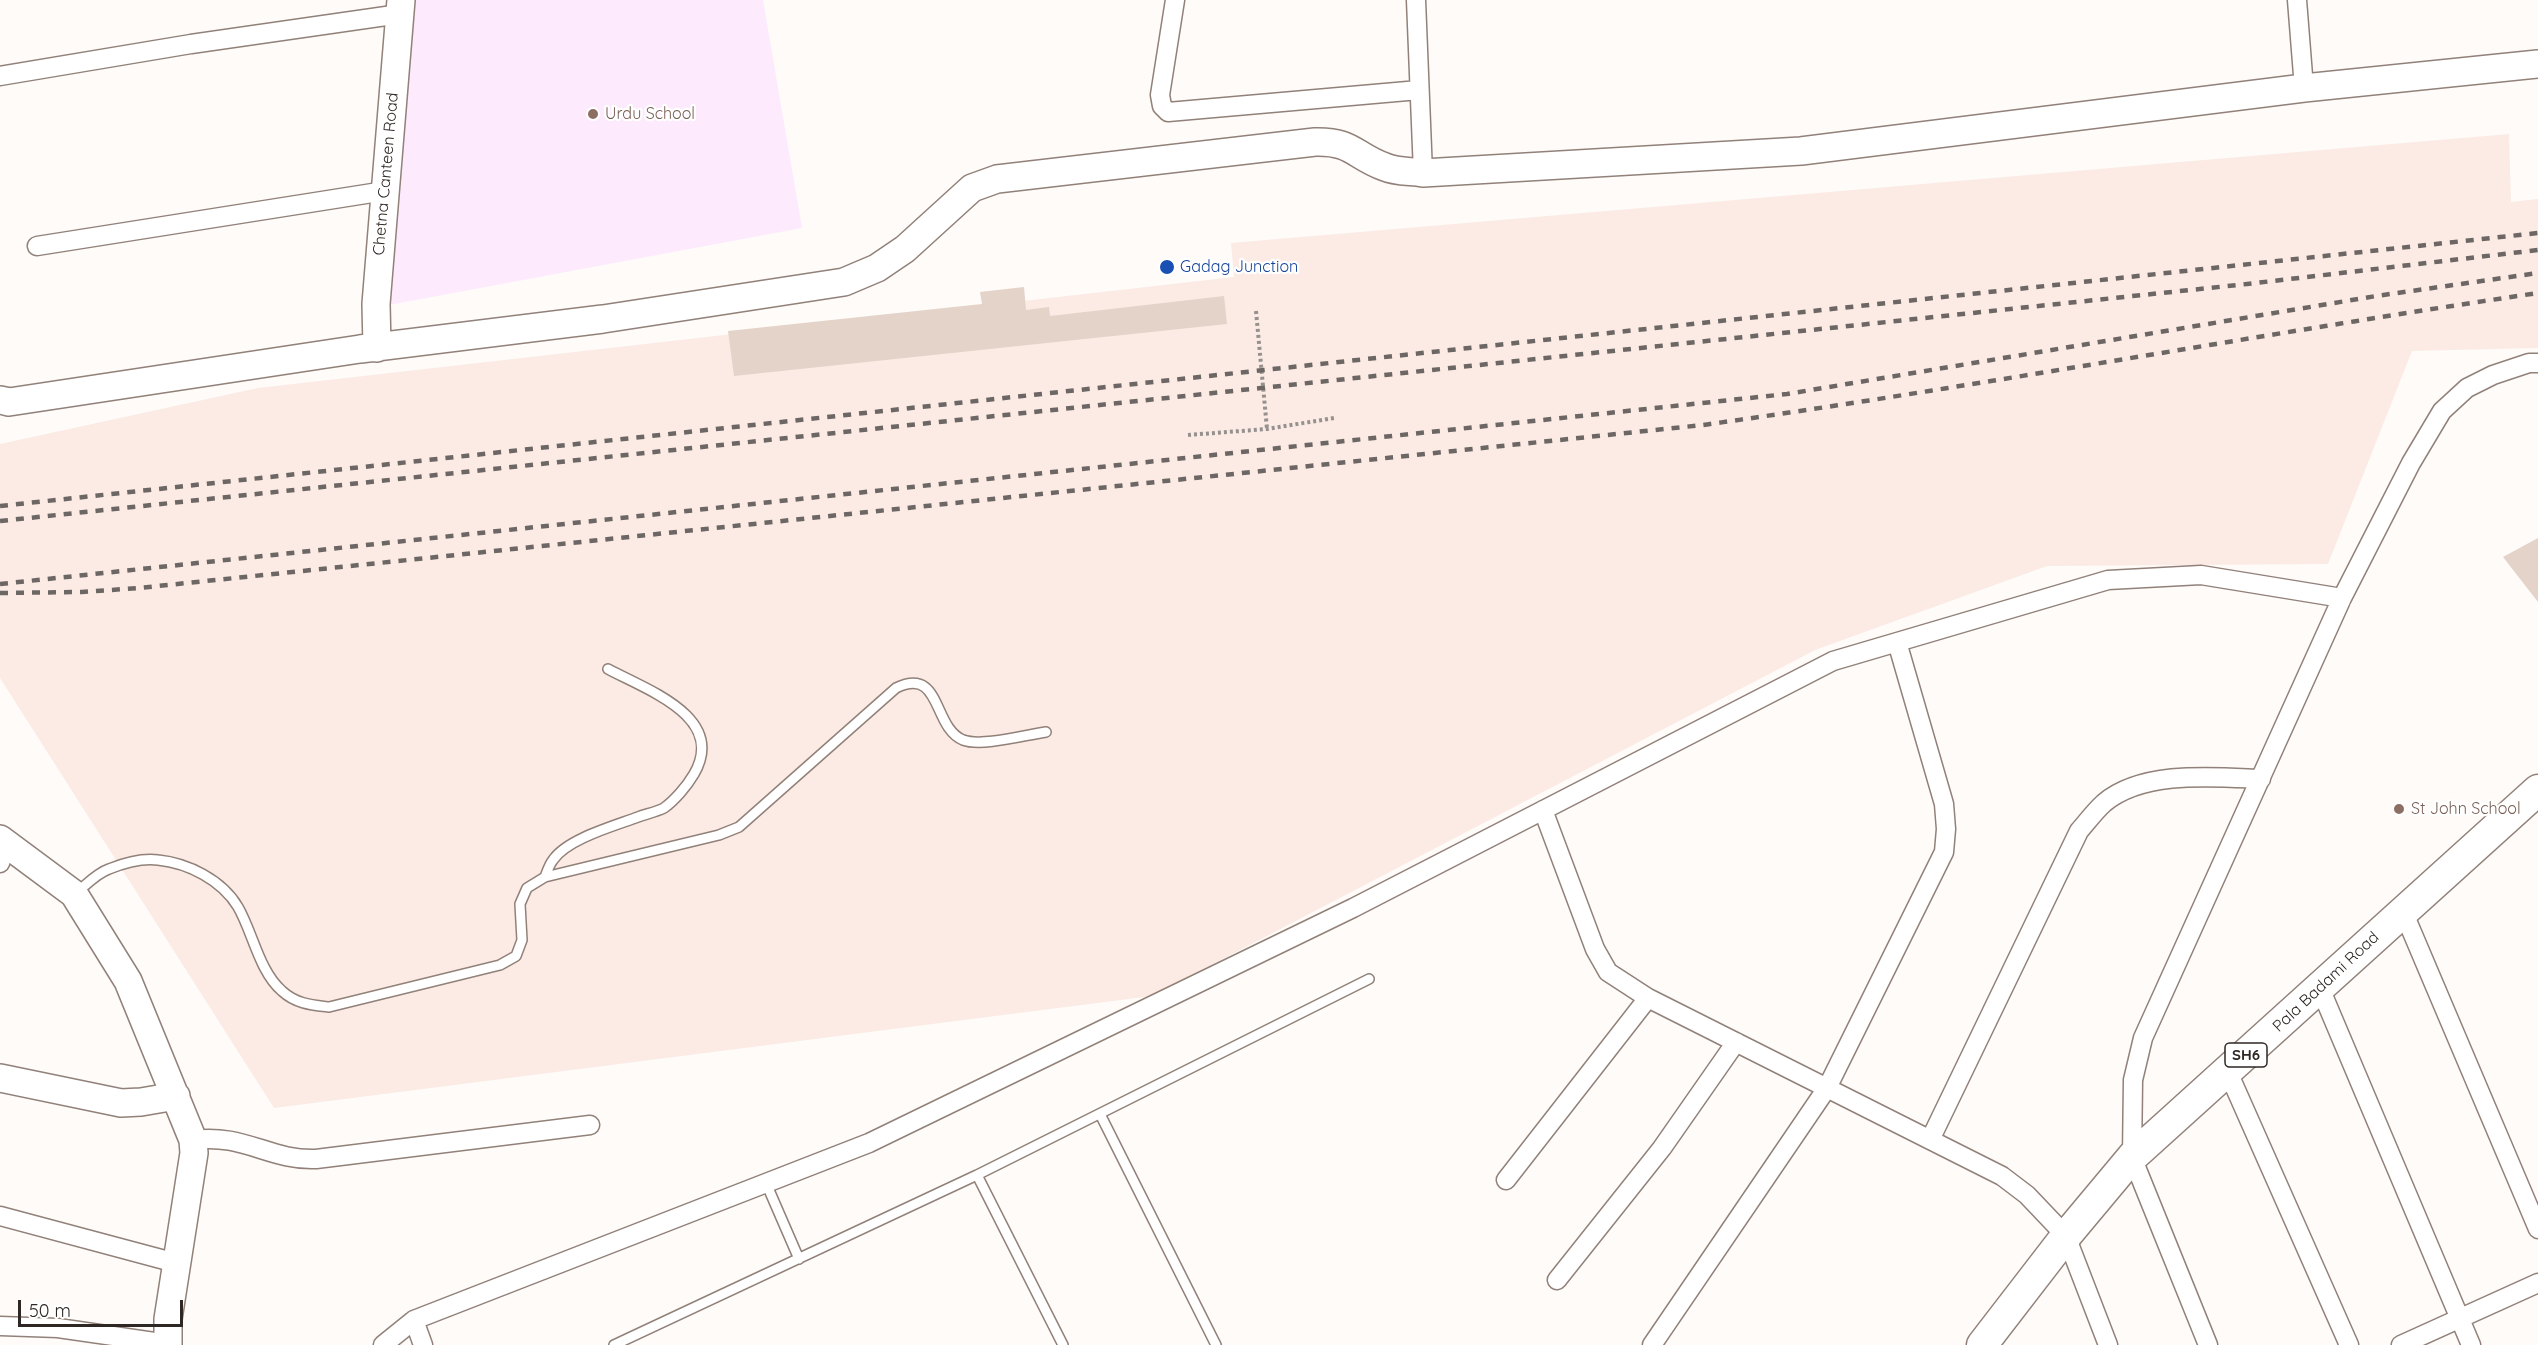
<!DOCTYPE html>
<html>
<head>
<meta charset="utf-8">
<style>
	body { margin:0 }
	#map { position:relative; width:2538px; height:1345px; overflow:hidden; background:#fefbf9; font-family:Quicksand,sans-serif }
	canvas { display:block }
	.scale { position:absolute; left:18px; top:1300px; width:165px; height:27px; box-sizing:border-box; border:3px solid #2e2724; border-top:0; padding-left:8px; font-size:18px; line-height:21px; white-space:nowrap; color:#2e2724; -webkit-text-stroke:4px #fff; paint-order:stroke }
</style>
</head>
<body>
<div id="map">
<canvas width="2538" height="1345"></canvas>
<div class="scale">50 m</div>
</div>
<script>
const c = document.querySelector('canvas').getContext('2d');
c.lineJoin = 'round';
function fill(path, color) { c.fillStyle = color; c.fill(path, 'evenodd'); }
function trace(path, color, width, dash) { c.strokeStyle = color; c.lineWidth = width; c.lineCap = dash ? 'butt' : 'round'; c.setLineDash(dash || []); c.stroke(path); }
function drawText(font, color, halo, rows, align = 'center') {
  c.font = font + ' Quicksand,sans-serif'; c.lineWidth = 4.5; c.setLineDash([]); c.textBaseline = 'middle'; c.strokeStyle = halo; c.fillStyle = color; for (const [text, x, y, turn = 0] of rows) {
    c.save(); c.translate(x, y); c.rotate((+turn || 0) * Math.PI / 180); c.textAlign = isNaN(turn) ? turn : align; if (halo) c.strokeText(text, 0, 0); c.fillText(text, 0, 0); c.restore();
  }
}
fill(new Path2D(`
	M 2509,134 L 2511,202 L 2538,199 L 2538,348 L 2412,351 L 2328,564 L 2047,566 L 1815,650 L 1152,996 L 274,1108 L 0,678 L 0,444 L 258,388 L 1234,277 L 1231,243 Z`), '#fbebe4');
fill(new Path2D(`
	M 413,0 L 763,0 L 802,228 L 389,305 Z`), '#fdebfd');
fill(new Path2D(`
	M 1024,287 L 1026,310 L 1049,307 L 1050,316 L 1224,296 L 1227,324 L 734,376 L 728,331 L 982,304 L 980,292 Z
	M 2538,538 L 2538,602 L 2503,557 Z`), '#e4d3c9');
const lane = new Path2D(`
	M 545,877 C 547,872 549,865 553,860 C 567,839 614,826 638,817 C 646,814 656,812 664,808 C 675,800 687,786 694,774 C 727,717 647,690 608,669
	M 76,893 C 86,885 97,873 109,869 C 124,863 142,858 158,860 C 188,863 222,880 238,907 C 253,933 259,971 282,991 C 296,1004 312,1005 329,1007 L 500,965 L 516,956 L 522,940 L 520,904 L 527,888 L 545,877 L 719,835 L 739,827 L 896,688 C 942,666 932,727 963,740 C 982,747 1025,735 1046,732
	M 1100,1114 L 1216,1345
	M 977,1175 L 1063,1345
	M 766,1183 L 799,1259
	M 614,1345 L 977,1175 L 1369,979`);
const street = new Path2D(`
	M 1175,0 L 1160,95 L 1162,106 L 1168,112 L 1419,90
	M 1416,0 L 1423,173
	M 2297,0 L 2304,88
	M 0,76 L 191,44 L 400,14
	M 37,246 L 385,191
	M 1543,810 L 1595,949 L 1608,972 L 1648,998 L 2002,1176 L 2027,1195 L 2066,1236 L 2108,1345
	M 0,863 L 7,843
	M 2403,911 L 2538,1229
	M 2320,988 L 2471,1345
	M 2228,1072 L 2349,1345
	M 193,1140 C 243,1133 271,1161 316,1159 L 590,1125
	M 1930,1140 L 2079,831 C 2087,822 2095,811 2104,803 C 2143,770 2214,777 2261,779
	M 1506,1180 L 1648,998
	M 0,1216 L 176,1263
	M 1557,1280 L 1662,1148 L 1736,1042
	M 414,1320 L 423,1345
	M 0,1326 L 58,1328 L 168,1344
	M 383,1345 L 414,1320 L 869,1143 L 1353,908 L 1833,661 L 2108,580 L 2201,575 L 2342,598
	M 1652,1345 L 1827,1088 L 1944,852 L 1946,829 L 1944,804 L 1897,642
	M 2208,1345 L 2132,1157 L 2133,1080 L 2143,1038 L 2342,598 L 2411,463 L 2442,411 L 2467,388 L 2493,375 L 2529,363 L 2538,363
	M 2401,1345 L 2538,1283`);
const secondary = new Path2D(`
	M 377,348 L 376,304 L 401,0
	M 0,400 L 9,402 L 360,349 L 603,319 L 844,282 L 877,268 L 905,249 L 972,188 L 997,179 L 1315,142 C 1353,141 1354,156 1385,167 C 1396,172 1411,171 1423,173 L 1801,151 L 2304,88 L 2538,64
	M 0,839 L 74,894 L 128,981 L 193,1140 L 194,1153 L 168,1319 L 168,1345
	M 0,1078 L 121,1103 L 141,1102 L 176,1096`);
const primary = new Path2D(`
	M 1982,1345 L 2066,1236 L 2132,1157 L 2538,790`);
trace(lane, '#918179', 12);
trace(street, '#918179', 21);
trace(secondary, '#918179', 30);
trace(primary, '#918179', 33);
trace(new Path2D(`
	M 1256,311 L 1267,429
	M 1188,435 L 1267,429 L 1334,418`), '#96918f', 4, [3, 3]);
trace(lane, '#fff', 9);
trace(street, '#fff', 18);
trace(secondary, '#fff', 27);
trace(primary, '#fff', 30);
trace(new Path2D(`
	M 0,506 L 2538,233
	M 0,521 L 2247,284 L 2538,250
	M 0,584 L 1787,394 L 2376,296 L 2538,273
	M 0,593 L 82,592 L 139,588 L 1703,425 C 1982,386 2259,334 2538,293`), '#6c6764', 4.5, [8, 8]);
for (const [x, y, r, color] of [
	[593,114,6,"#8d6e63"],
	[1167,267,8,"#1a4fb4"],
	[2399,809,6,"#8d6e63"]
]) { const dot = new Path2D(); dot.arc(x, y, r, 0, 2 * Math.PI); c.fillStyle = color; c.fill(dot); trace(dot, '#fff', 2); }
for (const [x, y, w] of [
	[2246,1055,42]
]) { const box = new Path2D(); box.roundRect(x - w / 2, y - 12, w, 24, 4.5); c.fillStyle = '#fff'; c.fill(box); trace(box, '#2e2724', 1.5); }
drawText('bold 15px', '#2e2724', null, [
	["SH6",2246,1055]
]);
drawText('16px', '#785e54', '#fff', [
	["Urdu School",605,114],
	["St John School",2411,809]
], 'left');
drawText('16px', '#2e2724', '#fff', [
	["Chetna Canteen Road",386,174,-85],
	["Pala Badami Road",2326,982,-43]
]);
drawText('16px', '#164399', '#fff', [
	["Gadag Junction",1180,267]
], 'left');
</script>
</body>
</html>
